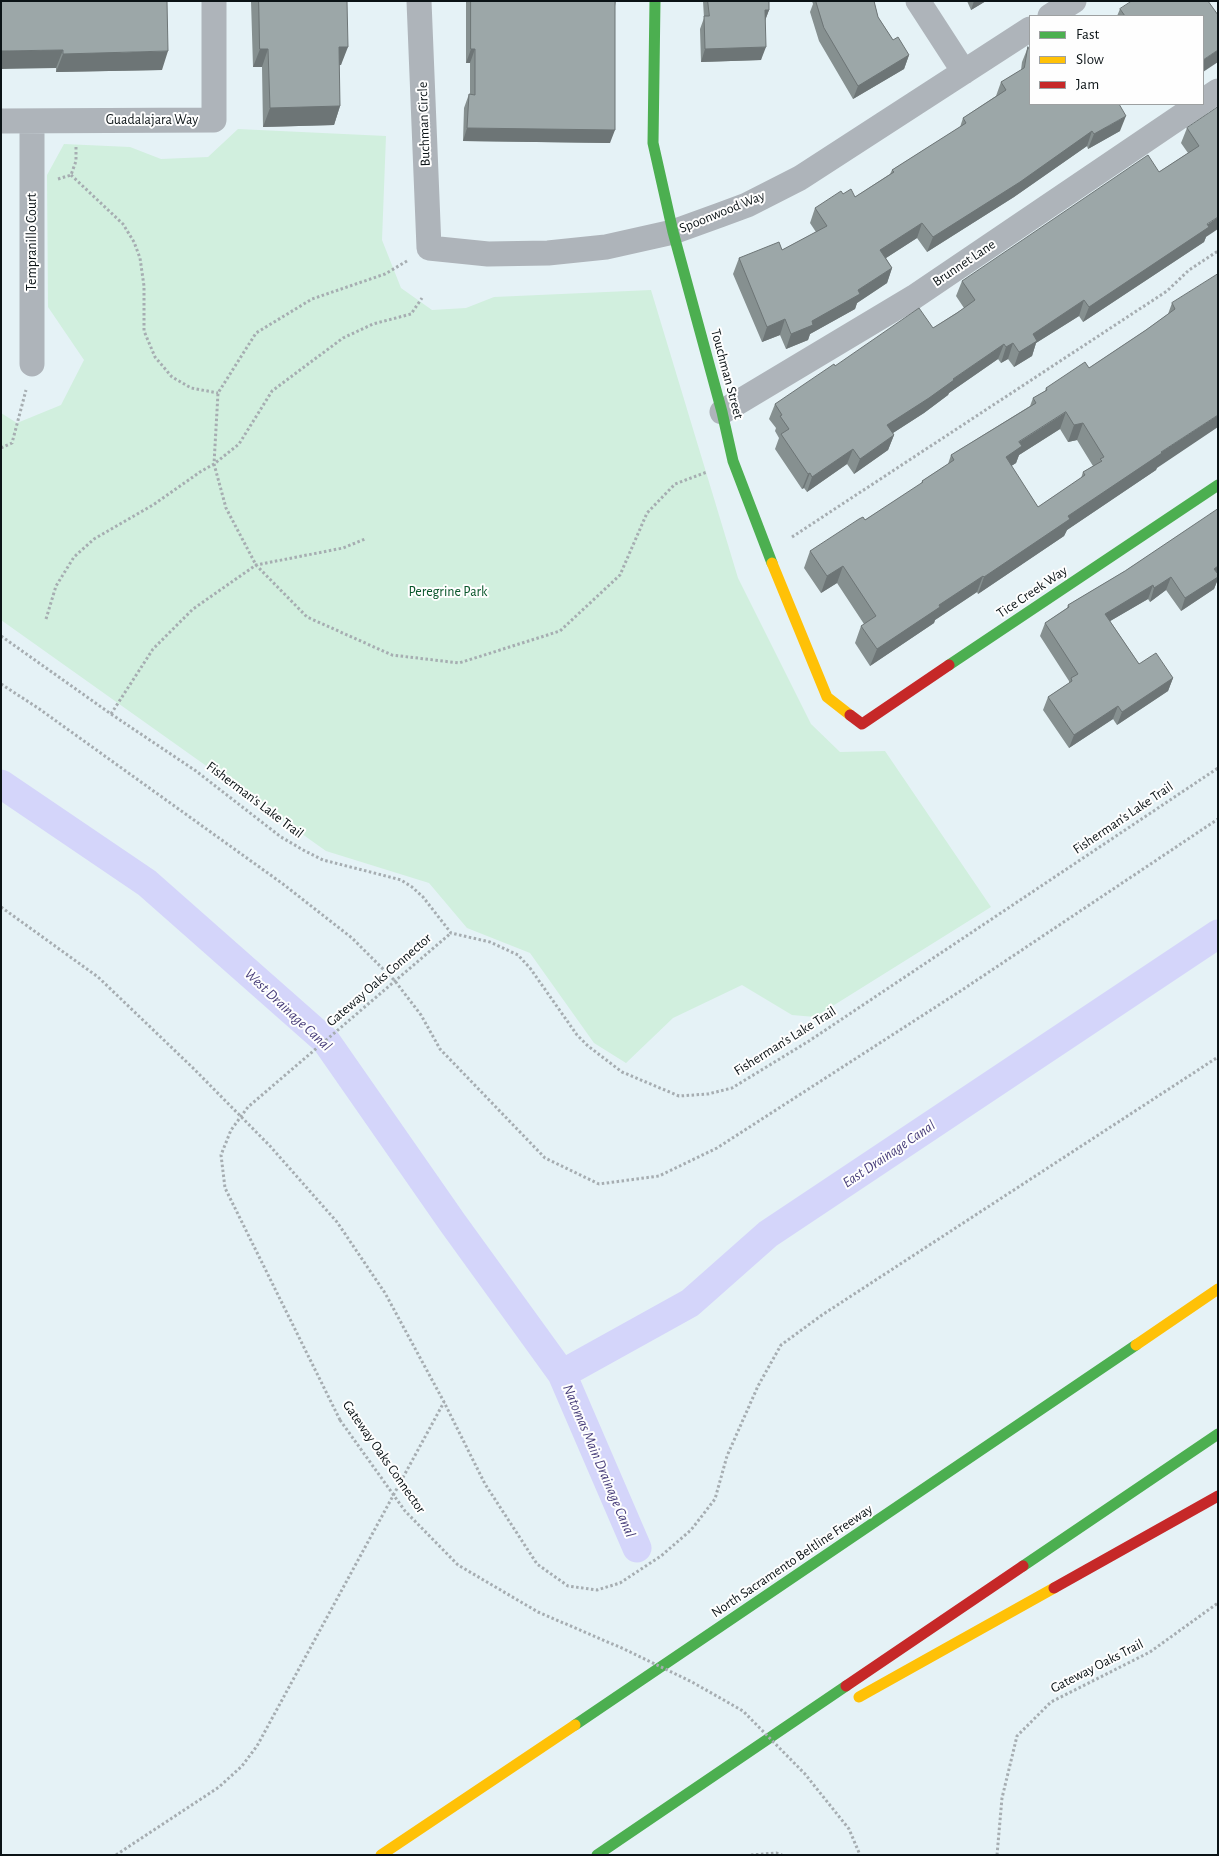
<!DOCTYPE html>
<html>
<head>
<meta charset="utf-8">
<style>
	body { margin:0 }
	#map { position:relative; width:1219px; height:1856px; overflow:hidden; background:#e5f2f6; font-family:"Alegreya Sans",sans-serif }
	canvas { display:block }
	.frame { position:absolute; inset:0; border:2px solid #0b1316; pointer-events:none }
	.legend { position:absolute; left:1029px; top:15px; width:175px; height:90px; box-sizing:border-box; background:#fefefe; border:1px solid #9da0a1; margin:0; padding:6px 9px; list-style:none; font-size:15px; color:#0b1316 }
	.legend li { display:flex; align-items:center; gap:10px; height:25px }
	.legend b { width:25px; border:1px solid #9da0a1 }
</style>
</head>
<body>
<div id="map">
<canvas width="1219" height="1856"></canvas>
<div class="frame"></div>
<ul class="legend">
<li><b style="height:6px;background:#4caf50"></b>Fast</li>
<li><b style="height:6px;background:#ffc107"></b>Slow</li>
<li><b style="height:6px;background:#c62828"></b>Jam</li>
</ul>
</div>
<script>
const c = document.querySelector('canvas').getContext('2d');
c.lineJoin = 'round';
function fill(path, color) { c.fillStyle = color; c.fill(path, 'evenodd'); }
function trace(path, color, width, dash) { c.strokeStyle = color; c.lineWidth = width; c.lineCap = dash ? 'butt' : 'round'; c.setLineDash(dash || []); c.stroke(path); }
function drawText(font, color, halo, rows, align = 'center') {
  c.font = font + ' "Alegreya Sans",sans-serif'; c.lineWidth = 4; c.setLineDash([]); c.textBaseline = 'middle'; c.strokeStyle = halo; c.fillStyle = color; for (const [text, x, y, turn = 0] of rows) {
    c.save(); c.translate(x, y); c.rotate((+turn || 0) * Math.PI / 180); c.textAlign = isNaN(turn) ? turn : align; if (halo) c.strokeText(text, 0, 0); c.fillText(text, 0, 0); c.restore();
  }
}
fill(new Path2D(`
	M 238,129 L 386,136 L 382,240 L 401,288 L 432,310 L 466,308 L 494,297 L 651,290 L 738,578 L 811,724 L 840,752 L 885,751 L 991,907 L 815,1017 L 792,1015 L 742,985 L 673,1018 L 626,1063 L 594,1043 L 530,953 L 467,928 L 429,883 L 326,851 L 1,620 L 1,413 L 17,423 L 61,405 L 84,360 L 48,307 L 47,175 L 64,144 L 130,147 L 161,159 L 208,157 Z`), '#d1efde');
trace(new Path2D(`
	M 1,784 L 147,883 L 326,1041 L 452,1222 L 562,1374 L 637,1548
	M 562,1374 L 690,1303 L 768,1234 L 1218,934`), '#d4d5fa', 29);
trace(new Path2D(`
	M 71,175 L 123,224 L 134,242 L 140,258 L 144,286 L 144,331 L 155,357 L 172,377 L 191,388 L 218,393
	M 58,179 L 71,175 L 76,161 L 76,147
	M 407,261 L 385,274 L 312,299 L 256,333 L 218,393 L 214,464 L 226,508 L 256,565 L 307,617 L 392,655 L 459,663 L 560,631 L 620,575 L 647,513 L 675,484 L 707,472
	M 1,448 L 12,443 L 26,390
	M 792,537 L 1167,291 L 1189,270 L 1218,251
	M 46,619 L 56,586 L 74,557 L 94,539 L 153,505 L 200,472 L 214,464 L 239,444 L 272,391 L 343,338 L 373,324 L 411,314 L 422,298
	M 1,636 L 111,714 L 196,771 L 281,837 L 305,851 L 323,860 L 386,876 L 401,880 L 412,887 L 423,897 L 451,933 L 490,942 L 518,955 L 530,968 L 577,1035 L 588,1046 L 622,1072 L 679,1096 L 708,1094 L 732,1088 L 809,1041 L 1218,768
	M 1,684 L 38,708 L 283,884 L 352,938 L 395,981 L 421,1015 L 440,1049 L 545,1158 L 599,1184 L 659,1176 L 717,1148 L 962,990 L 1218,819
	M 111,714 L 153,649 L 193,609 L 256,565 L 343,548 L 365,539
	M 1,907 L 98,977 L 193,1068 L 270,1146 L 337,1222 L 385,1293 L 444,1402 L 485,1484 L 537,1564 L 568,1586 L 597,1590 L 620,1583 L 661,1556 L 691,1530 L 715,1499 L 727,1456 L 758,1386 L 781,1345 L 822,1315 L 1218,1057
	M 340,1420 L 225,1188 L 221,1155 L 231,1130 L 248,1107 L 451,933
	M 116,1855 L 219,1787 L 242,1766 L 257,1746 L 444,1402
	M 751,1855 L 776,1853 L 782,1855
	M 997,1855 L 1002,1798 L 1017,1736 L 1051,1702 L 1150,1652 L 1218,1603`), '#a6adb1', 3, [2.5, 2.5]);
trace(new Path2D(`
	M 419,1 L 429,248 L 488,254 L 548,253 L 606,247 L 673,232 L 720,215 L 747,205 L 800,178 L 1030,29
	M 918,1 L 964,72
	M 1050,16 L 1074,1
	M 1203,101 L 1218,91
	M 1,121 L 214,120 L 214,1
	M 32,121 L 32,364
	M 722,412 L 914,297 L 1199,104`), '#aeb4ba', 25);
trace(new Path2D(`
	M 655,1 L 653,143 L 673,232 L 722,412 L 733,461 L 772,563
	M 949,665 L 1218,485
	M 1023,1566 L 1218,1434
	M 575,1725 L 1136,1345
	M 597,1855 L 846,1686`), '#4caf50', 11);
trace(new Path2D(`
	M 772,563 L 827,697 L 850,715
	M 1136,1345 L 1218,1289
	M 859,1697 L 1054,1588
	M 381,1855 L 575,1725`), '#ffc107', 11);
trace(new Path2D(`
	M 850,715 L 862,724 L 949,665
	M 1054,1588 L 1218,1496
	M 846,1686 L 1023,1566`), '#c62828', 11);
trace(new Path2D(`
	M 340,1420 L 405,1511 L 458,1565 L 538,1612 L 624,1649 L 692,1682 L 743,1711 L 805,1774 L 849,1829 L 860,1855`), '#a6adb1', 3, [2.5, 2.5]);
fill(new Path2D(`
	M 1,1 L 162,70 L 56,72 L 56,68 Z
	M 251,1 L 347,1 L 341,65 L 339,65 L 340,106 L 334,125 L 263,127 L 262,67 L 253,67 Z
	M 466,1 L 616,1 L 615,6 L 610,143 L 463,141 L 464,108 L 469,94 L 470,94 L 470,63 L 466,63 Z
	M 703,1 L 769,1 L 769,10 L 765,21 L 761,60 L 701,62 L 700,29 L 704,18 Z
	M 812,1 L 874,1 L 878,17 L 893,40 L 909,55 L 904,69 L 853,99 L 819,41 L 810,12 L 813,4 Z
	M 967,1 L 986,1 L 971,10 Z
	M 1120,9 L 1203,16 L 1117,16 Z
	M 1028,47 L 1030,104 L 1120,131 L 1088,149 L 1087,146 L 1014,197 L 927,252 L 917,238 L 886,258 L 892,268 L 887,283 L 857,303 L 855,309 L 810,334 L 808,340 L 786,349 L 780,335 L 762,342 L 733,274 L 739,258 L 782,250 L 816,232 L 810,223 L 815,208 L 843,194 L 855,197 L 890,174 L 892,170 L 960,127 L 963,118 L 996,96 L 1001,82 L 1021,70 L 1022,62 Z
	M 1218,107 L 1206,237 L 1204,242 L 1083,322 L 1079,316 L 1036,343 L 1032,356 L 1014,367 L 1008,359 L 1001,363 L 998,359 L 949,393 L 948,395 L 924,413 L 893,433 L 894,435 L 888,450 L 854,474 L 847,464 L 807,492 L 804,488 L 802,489 L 775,449 L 779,438 L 775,431 L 776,428 L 769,419 L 775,404 L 835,366 L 933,328 L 964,308 L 956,296 L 962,281 L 1159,172 L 1188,153 L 1181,143 L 1187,128 Z
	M 1218,274 L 1156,470 L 1067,530 L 1064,536 L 978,594 L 977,592 L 935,620 L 934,623 L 870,666 L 855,643 L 861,626 L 864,624 L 837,583 L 821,593 L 804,568 L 810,551 L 865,520 L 921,484 L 922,481 L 948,464 L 951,455 L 1030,406 L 1033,398 L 1045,391 L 1046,388 L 1089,368 L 1146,330 L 1168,314 L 1172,303 ZM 1060,429 L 1068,442 L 1077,440 L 1093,466 L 1083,472 L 1081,478 L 1038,507 L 1011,466 L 1016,463 L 1019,455 Z
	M 1218,509 L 1218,579 L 1214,589 L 1181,611 L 1166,590 L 1150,602 L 1148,599 L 1110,621 L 1139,664 L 1173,678 L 1168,691 L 1117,725 L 1113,719 L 1069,748 L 1043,710 L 1048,697 L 1069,683 L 1069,681 L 1040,636 L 1045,623 L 1067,608 L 1068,605 L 1125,571 Z`), '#869090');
fill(new Path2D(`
	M 974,1 L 986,1 L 971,10 Z
	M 765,10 L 769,10 L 764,23 Z
	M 339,47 L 348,47 L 341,65 L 332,66 Z
	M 766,47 L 761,60 L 701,62 L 705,49 Z
	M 260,49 L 268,49 L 262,67 L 253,67 Z
	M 471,49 L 475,49 L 470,63 L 466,63 Z
	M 63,50 L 56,68 L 1,69 L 1,51 Z
	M 1218,50 L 1218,62 L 1203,72 L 1203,60 Z
	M 168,51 L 162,70 L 56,72 L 63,54 Z
	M 909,55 L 904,69 L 853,99 L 858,86 Z
	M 340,106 L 334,125 L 263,127 L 270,108 Z
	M 1126,116 L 1120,131 L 1088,149 L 1094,134 Z
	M 467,128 L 615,130 L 610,143 L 463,141 Z
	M 1092,131 L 1087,146 L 1014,197 L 927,252 L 933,237 Z
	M 1218,217 L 1218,229 L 1206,237 L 1204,242 L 1083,322 L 1089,307 Z
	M 922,223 L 917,238 L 875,265 L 880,250 Z
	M 892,268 L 887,283 L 857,303 L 855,309 L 810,334 L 808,340 L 786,349 L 791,334 Z
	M 1084,300 L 1079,316 L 1036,343 L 1032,356 L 1014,367 L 1019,352 L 1033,334 Z
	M 785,319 L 780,335 L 762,342 L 767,327 Z
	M 1013,343 L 1008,359 L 1001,363 L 1006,347 Z
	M 1004,344 L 998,359 L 949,393 L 948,395 L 924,413 L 882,440 L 887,425 Z
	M 1066,412 L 1060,429 L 1019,455 L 1016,463 L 999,474 L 1006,457 L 1019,442 Z
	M 1218,415 L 1218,427 L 1157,468 L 1156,470 L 1067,530 L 1064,536 L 978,594 L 984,577 L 1068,516 L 1161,452 Z
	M 1083,423 L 1077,440 L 1068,442 L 1074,425 Z
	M 894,435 L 888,450 L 854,474 L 860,459 Z
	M 853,449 L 847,464 L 807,492 L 812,477 Z
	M 810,473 L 804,488 L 802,489 L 808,474 Z
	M 843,566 L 837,583 L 821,593 L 827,576 Z
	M 1218,566 L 1218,576 L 1214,569 Z
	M 983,576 L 977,592 L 935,620 L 934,623 L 870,666 L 877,649 L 939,605 Z
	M 1171,577 L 1166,590 L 1150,602 L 1154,588 Z
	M 1218,577 L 1218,579 L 1214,589 L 1181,611 L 1185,598 Z
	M 1153,585 L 1148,599 L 1100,627 L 1105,614 Z
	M 1173,678 L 1168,691 L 1117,725 L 1122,712 Z
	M 1118,706 L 1113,719 L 1069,748 L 1074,735 Z`), '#6d7576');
const building = new Path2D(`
	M 1,1 L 167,1 L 168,51 L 63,54 L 63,50 L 1,51 Z
	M 259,1 L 347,1 L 348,47 L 339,47 L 340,106 L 270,108 L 268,49 L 260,49 Z
	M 471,1 L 615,1 L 615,130 L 467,128 L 469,94 L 475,95 L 475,49 L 471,49 Z
	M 708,1 L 769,1 L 769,10 L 765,10 L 766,47 L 705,49 L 704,16 L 709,16 Z
	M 816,1 L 874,1 L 878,17 L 893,40 L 898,37 L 909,55 L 858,86 L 824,28 Z
	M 1132,1 L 1208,1 L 1218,15 L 1218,50 L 1203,60 L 1203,16 L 1125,16 L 1120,9 Z
	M 1028,47 L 1030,51 L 1030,104 L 1119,104 L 1126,116 L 1094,134 L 1092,131 L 1020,182 L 933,237 L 922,223 L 880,250 L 892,268 L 858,290 L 860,294 L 812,321 L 813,325 L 791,334 L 785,319 L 767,327 L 739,258 L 779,242 L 782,250 L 827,226 L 815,208 L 841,191 L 843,194 L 851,189 L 855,197 L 894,172 L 892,170 L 966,123 L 963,118 L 1006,90 L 1001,82 L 1024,68 Z
	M 1218,107 L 1218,217 L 1207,224 L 1209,227 L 1089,307 L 1084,300 L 1033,334 L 1037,341 L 1019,352 L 1013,343 L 1006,347 L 1004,344 L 953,379 L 954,380 L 929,398 L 887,425 L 894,435 L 860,459 L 853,449 L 812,477 L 810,473 L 808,474 L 781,434 L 789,429 L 780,416 L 782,415 L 775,404 L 834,364 L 835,366 L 919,308 L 933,328 L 957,313 L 975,300 L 962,281 L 1148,155 L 1159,172 L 1199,146 L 1187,128 Z
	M 1218,274 L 1218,415 L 1161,452 L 1162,453 L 1068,516 L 1070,519 L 984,577 L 983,576 L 939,605 L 940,607 L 877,649 L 861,626 L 876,616 L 843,566 L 827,576 L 810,551 L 859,519 L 863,517 L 865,520 L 923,482 L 922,481 L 954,460 L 951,455 L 1036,403 L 1033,398 L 1047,390 L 1046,388 L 1085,362 L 1089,368 L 1146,330 L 1175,309 L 1172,303 ZM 1066,412 L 1074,425 L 1083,423 L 1104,457 L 1100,459 L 1102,461 L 1083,472 L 1085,475 L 1038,507 L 1006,457 L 1022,446 L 1019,442 Z
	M 1218,509 L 1218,566 L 1214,569 L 1218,574 L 1218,577 L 1185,598 L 1171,577 L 1154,588 L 1153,585 L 1105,614 L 1139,664 L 1156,653 L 1173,678 L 1122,712 L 1118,706 L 1074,735 L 1048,697 L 1072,681 L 1071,678 L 1078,674 L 1045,623 L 1069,607 L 1068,605 L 1125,571 Z`);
fill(building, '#9ca7a8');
trace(building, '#6d7576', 1);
drawText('14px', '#0b1316', '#fefefe', [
	["Guadalajara Way",152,120],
	["Buchman Circle",424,124,-92],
	["Spoonwood Way",722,212,-22],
	["Tempranillo Court",32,242,-90],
	["Brunnet Lane",964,263,-34],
	["Touchman Street",727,374,75],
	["Tice Creek Way",1032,592,-34],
	["Fisherman’s Lake Trail",255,800,37],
	["Fisherman’s Lake Trail",1123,818,-34],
	["Gateway Oaks Connector",379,980,-41],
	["Fisherman’s Lake Trail",785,1041,-32],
	["Gateway Oaks Connector",384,1457,55],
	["North Sacramento Beltline Freeway",792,1561,-34],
	["Gateway Oaks Trail",1097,1666,-27]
]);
drawText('14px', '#08552a', '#fefefe', [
	["Peregrine Park",448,592]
]);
drawText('italic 15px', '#483e7a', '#fefefe', [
	["West Drainage Canal",288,1010,43],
	["East Drainage Canal",889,1154,-34],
	["Natomas Main Drainage Canal",599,1461,67]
]);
</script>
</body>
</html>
